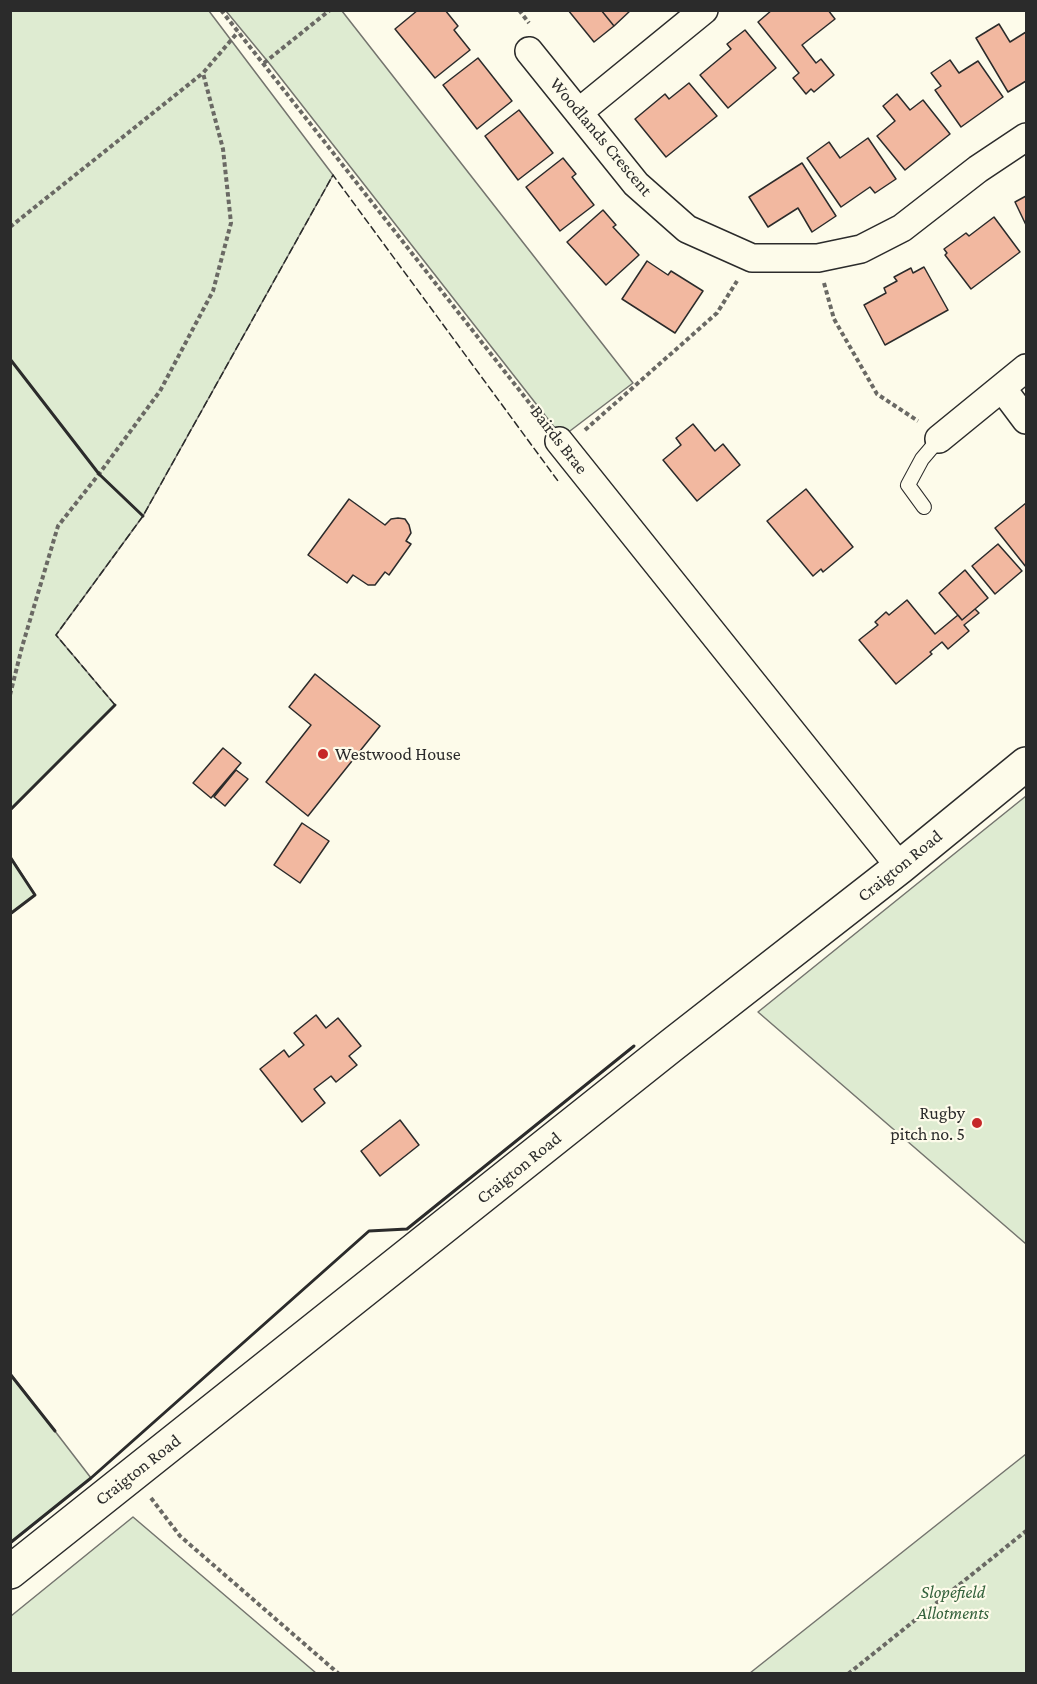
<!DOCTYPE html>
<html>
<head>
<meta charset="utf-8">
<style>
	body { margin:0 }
	#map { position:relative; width:1037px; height:1684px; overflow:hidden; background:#fdfbea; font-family:"Crimson Pro",serif }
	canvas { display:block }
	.frame { position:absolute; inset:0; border:12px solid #2b2b2b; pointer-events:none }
</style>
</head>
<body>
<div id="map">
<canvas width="1037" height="1684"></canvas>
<div class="frame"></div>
</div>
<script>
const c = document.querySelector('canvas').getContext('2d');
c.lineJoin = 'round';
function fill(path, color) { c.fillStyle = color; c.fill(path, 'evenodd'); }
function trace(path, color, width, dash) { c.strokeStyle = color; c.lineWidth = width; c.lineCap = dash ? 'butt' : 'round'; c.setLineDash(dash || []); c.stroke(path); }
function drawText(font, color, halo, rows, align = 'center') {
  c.font = font + ' "Crimson Pro",serif'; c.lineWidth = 4.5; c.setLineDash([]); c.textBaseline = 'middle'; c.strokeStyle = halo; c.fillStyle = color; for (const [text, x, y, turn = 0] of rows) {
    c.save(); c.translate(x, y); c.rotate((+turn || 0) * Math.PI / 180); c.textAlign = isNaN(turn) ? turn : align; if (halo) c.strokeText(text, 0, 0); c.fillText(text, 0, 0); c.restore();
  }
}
const green = new Path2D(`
	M 11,10 L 209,11 L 333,175 L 143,516 L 56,635 L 115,705 L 11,810 Z
	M 226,11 L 342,11 L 633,383 L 562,437 L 269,63 Z
	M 1026,796 L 1026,1244 L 758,1012 Z
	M 11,857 L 35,895 L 11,914 L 10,914 Z
	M 11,1374 L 91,1478 L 11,1543 L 10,1543 Z
	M 1026,1454 L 1026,1673 L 750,1673 Z
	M 133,1517 L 316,1673 L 11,1673 L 11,1616 Z`);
fill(green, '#deebd1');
trace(green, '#74746e', 1.5);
const building = new Path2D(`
	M 418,10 L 445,10 L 458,26 L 454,30 L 470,50 L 435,78 L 395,29 Z
	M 568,10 L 601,10 L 614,26 L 594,42 Z
	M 601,10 L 631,10 L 614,26 Z
	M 772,10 L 828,10 L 835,19 L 802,45 L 816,63 L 821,59 L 834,75 L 814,92 L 811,89 L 806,94 L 793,78 L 799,73 L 758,22 Z
	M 999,24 L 1010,42 L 1026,32 L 1026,81 L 1008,92 L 976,38 Z
	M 745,30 L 776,68 L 728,108 L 700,75 L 731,49 L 727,44 Z
	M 478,58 L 512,101 L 477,129 L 443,85 Z
	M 950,60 L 959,73 L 978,61 L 1003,97 L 961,127 L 935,90 L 941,86 L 931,73 Z
	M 689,83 L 717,116 L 666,157 L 635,119 L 665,94 L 669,99 Z
	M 897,94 L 910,110 L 923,100 L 950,134 L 905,170 L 877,136 L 895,121 L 883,106 Z
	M 519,110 L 553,153 L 518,180 L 485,136 Z
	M 868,138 L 896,179 L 875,193 L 870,187 L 841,207 L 807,158 L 829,142 L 840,158 Z
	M 563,158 L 576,174 L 572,177 L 594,205 L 560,231 L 526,187 Z
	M 802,163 L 836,216 L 812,232 L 798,208 L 768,227 L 749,197 Z
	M 1026,196 L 1026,225 L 1015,202 Z
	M 603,210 L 616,225 L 613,227 L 639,255 L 606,285 L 567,242 Z
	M 994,217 L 1020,252 L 971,289 L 945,255 L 947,253 L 944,249 L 966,233 L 969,236 Z
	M 647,261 L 668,275 L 671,271 L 703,291 L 675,333 L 622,299 Z
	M 924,267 L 948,310 L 885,345 L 864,305 L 886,293 L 884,288 L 897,281 L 894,277 L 911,268 L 913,273 Z
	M 693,424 L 715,451 L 723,444 L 740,465 L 697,501 L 663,460 L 681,445 L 676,438 Z
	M 806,489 L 853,547 L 823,572 L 821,569 L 813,576 L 767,521 Z
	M 349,499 L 385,525 L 391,519 L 398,518 L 405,519 L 409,525 L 411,533 L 406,541 L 411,544 L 389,575 L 385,572 L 375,585 L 368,585 L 353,575 L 347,583 L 308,555 Z
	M 1026,503 L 1026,567 L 995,528 Z
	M 998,544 L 1022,571 L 995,594 L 972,566 Z
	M 965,570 L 988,598 L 962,620 L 939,593 Z
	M 907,600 L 935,634 L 958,615 L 962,620 L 975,609 L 979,613 L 964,625 L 969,631 L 948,649 L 942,642 L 930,652 L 932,654 L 896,684 L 859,640 L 878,625 L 875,622 L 886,612 L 889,615 Z
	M 315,674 L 380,726 L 308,816 L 266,782 L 311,725 L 289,707 Z
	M 223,748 L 241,763 L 211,798 L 193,783 Z
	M 236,770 L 248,779 L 225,806 L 214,797 Z
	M 302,823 L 329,841 L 300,883 L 274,865 Z
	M 316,1015 L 326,1028 L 338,1018 L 361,1046 L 349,1056 L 357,1065 L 336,1082 L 331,1076 L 314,1089 L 325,1103 L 302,1122 L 260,1069 L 284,1050 L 289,1057 L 304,1045 L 294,1033 Z
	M 400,1120 L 419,1145 L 380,1176 L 361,1151 Z`);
fill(building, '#f2b8a0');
trace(building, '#2b2b2b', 1.5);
const service = new Path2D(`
	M 924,507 L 908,485 L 922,459 L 939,439`);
const minor = new Path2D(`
	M 529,51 L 636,184 L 687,229 L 752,258 L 818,258 L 861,249 L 902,228 L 978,169 L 1026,137
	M 579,112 L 704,10
	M 1002,388 L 1026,420
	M 939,439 L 1026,368
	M 559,441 L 900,867`);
const tertiary = new Path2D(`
	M 10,1572 L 672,1045 L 900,867 L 1026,764`);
trace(service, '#2b2b2b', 16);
trace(minor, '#2b2b2b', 30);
trace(tertiary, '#2b2b2b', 36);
trace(new Path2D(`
	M 221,10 L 542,419
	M 519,10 L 529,23
	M 264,63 L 330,10
	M 10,227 L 203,73
	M 824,283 L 834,319 L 877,394 L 918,421
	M 585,430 L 717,313 L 737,281
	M 10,695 L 22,647 L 58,526 L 99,474 L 160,391 L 213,291 L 231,223 L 223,149 L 203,73 L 238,32
	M 151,1498 L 180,1536 L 339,1674
	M 848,1674 L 1026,1531`), '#6a6964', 4, [4.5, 3]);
trace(service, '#fdfbea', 14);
trace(minor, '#fdfbea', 27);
trace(tertiary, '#fdfbea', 33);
trace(new Path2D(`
	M 115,705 L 56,635 L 143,516 L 333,175 L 558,481`), '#2b2b2b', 1.5, [8, 3]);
trace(new Path2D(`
	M 10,359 L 99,474 L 143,516
	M 10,810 L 115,705
	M 10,857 L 35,895 L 10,914
	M 10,1374 L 55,1431
	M 10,1543 L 91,1478 L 369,1231 L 407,1229 L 634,1046`), '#2b2b2b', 3);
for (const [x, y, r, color] of [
	[323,754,6,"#c62828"],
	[977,1123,6,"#c62828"]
]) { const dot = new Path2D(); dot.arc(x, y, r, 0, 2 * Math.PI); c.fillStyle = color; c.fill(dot); trace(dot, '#fdfbea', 2); }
drawText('18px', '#2b2b2b', '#fdfbea', [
	["Woodlands Crescent",601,137,50],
	["Bairds Brae",559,440,52],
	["Craigton Road",900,866,-39],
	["Craigton Road",519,1168,-39],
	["Craigton Road",138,1470,-38]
]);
drawText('18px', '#2b2b2b', '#fdfbea', [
	["Westwood House",335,754],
	["Rugby",965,1113,"right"],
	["pitch no. 5",965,1134,"right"]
], 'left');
drawText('italic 18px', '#34623c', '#fdfbea', [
	["Slopefield",953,1592],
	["Allotments",953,1613]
]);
</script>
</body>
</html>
